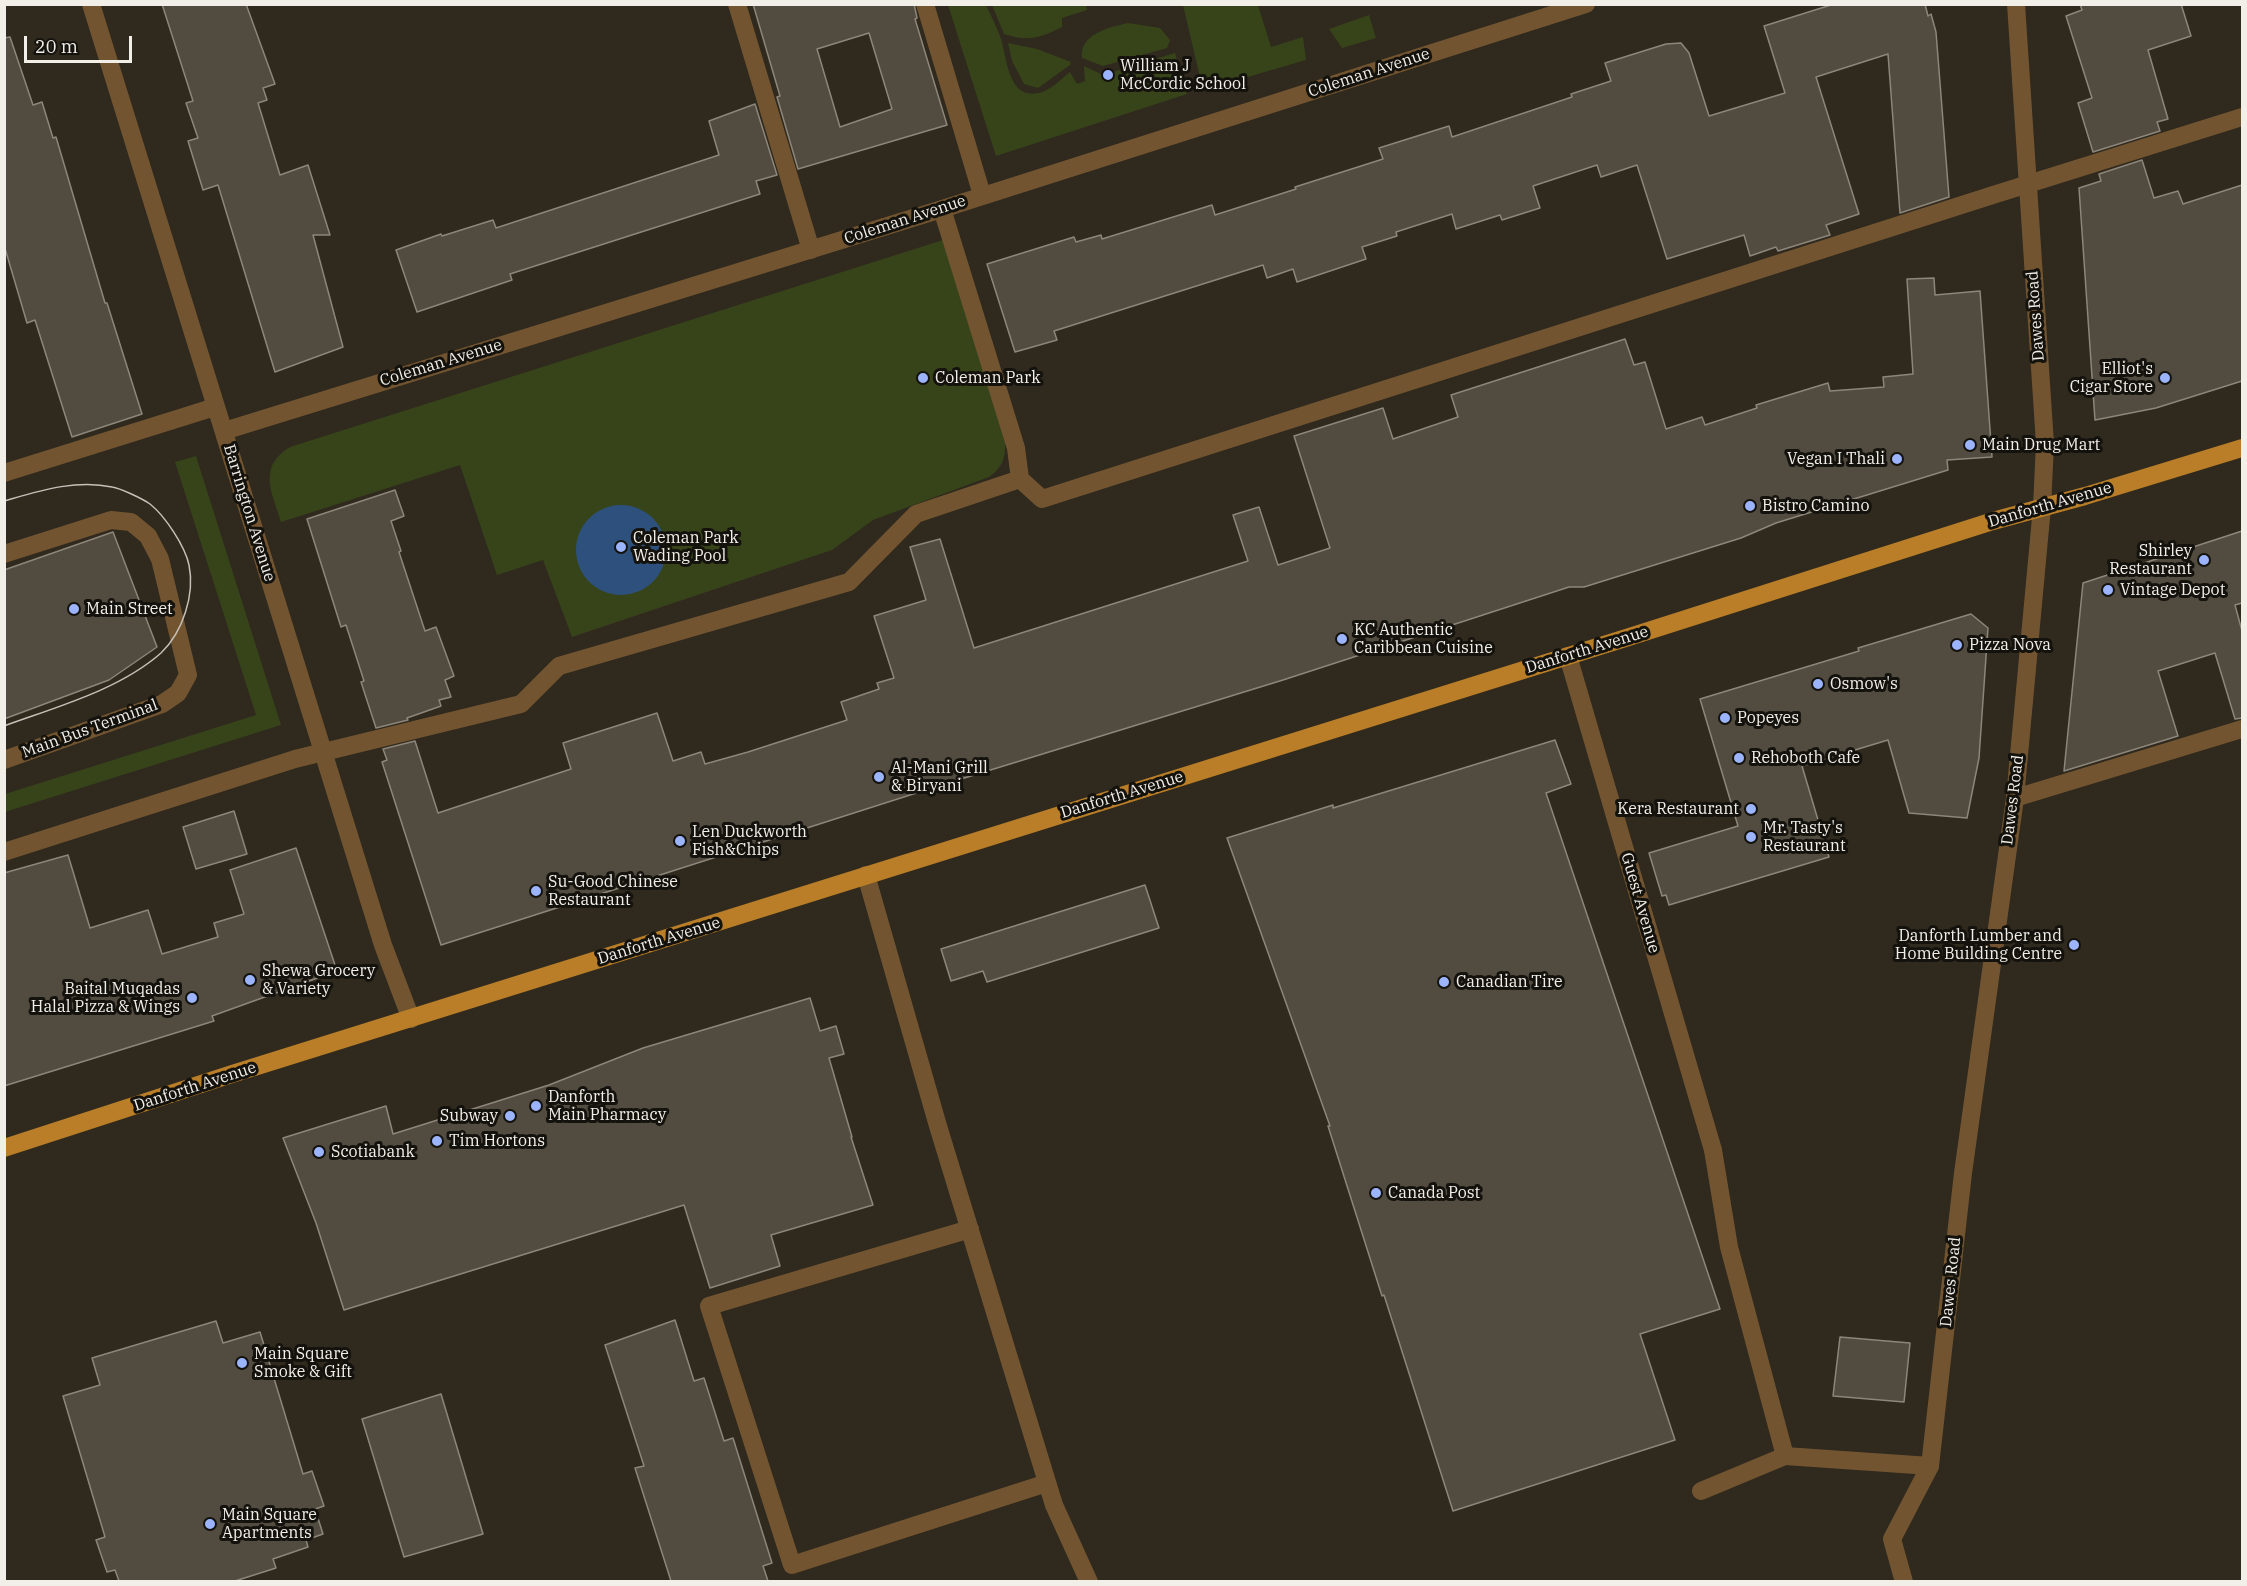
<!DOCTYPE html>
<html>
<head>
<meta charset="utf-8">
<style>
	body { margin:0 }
	#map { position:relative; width:2247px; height:1586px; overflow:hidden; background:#2f291e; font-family:"IBM Plex Serif",serif }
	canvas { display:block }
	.frame { position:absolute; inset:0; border:6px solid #f2eee8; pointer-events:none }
	.scale { position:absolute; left:24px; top:36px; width:108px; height:27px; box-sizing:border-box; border:3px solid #f2eee8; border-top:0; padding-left:8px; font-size:18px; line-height:21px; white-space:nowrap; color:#f2eee8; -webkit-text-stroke:4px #14120d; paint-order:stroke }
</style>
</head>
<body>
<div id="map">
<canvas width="2247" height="1586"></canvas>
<div class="frame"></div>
<div class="scale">20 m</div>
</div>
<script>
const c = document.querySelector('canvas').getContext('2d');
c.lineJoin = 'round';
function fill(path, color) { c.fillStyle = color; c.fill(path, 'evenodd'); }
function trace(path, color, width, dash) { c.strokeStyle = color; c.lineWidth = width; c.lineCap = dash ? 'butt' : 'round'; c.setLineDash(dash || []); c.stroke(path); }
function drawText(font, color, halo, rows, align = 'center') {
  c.font = font + ' "IBM Plex Serif",serif'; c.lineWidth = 6; c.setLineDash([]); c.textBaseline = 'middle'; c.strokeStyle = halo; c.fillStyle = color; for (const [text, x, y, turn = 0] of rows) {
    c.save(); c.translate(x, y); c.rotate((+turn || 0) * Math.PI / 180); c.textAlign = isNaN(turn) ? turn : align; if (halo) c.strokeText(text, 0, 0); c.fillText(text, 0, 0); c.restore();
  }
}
fill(new Path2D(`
	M 948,5 L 986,5 C 991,16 997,27 1001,39 C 1007,58 1008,100 1039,93 C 1050,91 1061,79 1070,72 L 1077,84 L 1085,81 L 1084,66 L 1103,75 L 1175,53 L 1187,94 L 996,156 Z
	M 992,5 L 1086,5 L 1087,10 L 1062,18 L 1062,27 C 1040,38 1028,42 1004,34 Z
	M 1183,5 L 1258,5 L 1271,47 L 1303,37 L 1306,60 L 1203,90 Z
	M 1369,15 L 1376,38 L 1342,48 L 1329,29 Z
	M 1128,23 L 1160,28 L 1170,40 L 1167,48 L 1103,66 L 1082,58 C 1079,34 1110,27 1128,23 Z
	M 1008,43 L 1037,49 L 1071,62 L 1070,65 L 1038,88 L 1024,84 L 1012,61 Z
	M 943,240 L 1005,442 C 1006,458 1002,468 989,477 L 873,520 L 832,550 L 572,637 L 543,560 L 497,575 L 460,465 L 281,522 C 272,492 257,467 290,447 Z
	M 196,456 L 281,725 L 5,812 L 5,794 L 256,715 L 175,462 Z`), '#37441a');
fill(new Path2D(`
	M576 550a45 45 0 1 1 90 0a45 45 0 1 1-90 0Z`), '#2d517c');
const building = new Path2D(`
	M 162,4 L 246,4 L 275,84 L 263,88 L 267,100 L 258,103 L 280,175 L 308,165 L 330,235 L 313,235 L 343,347 L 275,372 L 218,185 L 203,190 L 188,141 L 198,138 L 186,103 L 193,101 Z
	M 753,4 L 914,4 L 917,18 L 915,19 L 947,125 L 798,169 L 777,97 L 780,96 ZM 869,33 L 892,109 L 840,127 L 817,49 Z
	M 1834,4 L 1925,4 L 1928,16 L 1931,14 L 1936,32 L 1949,197 L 1900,213 L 1888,54 L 1816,77 L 1859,214 L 1826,225 L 1830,235 L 1778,251 L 1776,247 L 1750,256 L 1744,235 L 1667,259 L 1637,165 L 1601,177 L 1597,165 L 1533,186 L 1540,208 L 1502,220 L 1500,215 L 1456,229 L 1452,214 L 1396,232 L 1397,236 L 1362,247 L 1366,259 L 1297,282 L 1293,269 L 1267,278 L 1263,265 L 1054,331 L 1057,340 L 1015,352 L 987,264 L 1074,237 L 1076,242 L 1101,235 L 1102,239 L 1212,205 L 1215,215 L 1296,189 L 1295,187 L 1383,159 L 1379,148 L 1449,126 L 1452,137 L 1572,97 L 1571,94 L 1611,81 L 1605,63 L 1666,44 L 1681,43 L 1689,53 L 1709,116 L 1785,93 L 1764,26 Z
	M 2080,4 L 2181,4 L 2191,36 L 2148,50 L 2168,119 L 2157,122 L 2160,131 L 2093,152 L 2078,103 L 2092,98 L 2066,16 L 2082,10 Z
	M 10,37 L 33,105 L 42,102 L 53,138 L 56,137 L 105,303 L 107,303 L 142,414 L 72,437 L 35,320 L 27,323 L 4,245 L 4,38 Z
	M 755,104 L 777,175 L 756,181 L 760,194 L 510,274 L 512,280 L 417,312 L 396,250 L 441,234 L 442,236 L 493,220 L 496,228 L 719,155 L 709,121 Z
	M 2142,160 L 2154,198 L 2178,191 L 2183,204 L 2242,185 L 2242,381 L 2156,408 L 2095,420 L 2079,188 L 2101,181 L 2099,174 Z
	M 1934,278 L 1935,295 L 1980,291 L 1992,457 L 1947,460 L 1948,470 L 1776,523 L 1741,538 L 1584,587 L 1569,587 L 1283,680 L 932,788 L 441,945 L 382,762 L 387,760 L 383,749 L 415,741 L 438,813 L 571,769 L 563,743 L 657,713 L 673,761 L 701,752 L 705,764 L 748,752 L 847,720 L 841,702 L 879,689 L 877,683 L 894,678 L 874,616 L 926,600 L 910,547 L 940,539 L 974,648 L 1248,561 L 1233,515 L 1259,507 L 1278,565 L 1330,548 L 1294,436 L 1383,408 L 1393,439 L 1458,417 L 1451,395 L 1625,339 L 1634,365 L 1645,362 L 1666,429 L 1702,417 L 1705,425 L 1757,408 L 1756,405 L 1828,383 L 1830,391 L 1884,387 L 1883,377 L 1913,374 L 1907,279 Z
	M 395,490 L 404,516 L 391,521 L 401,551 L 399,552 L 425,631 L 436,627 L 454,676 L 445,680 L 451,697 L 439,700 L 441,706 L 407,718 L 408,720 L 376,728 L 361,682 L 364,681 L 346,625 L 341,627 L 307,519 Z
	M 2242,531 L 2242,603 L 2235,605 L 2242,631 L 2242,718 L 2235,719 L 2215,653 L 2158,671 L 2178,736 L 2064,771 L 2083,583 Z
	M 113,532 L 157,647 L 109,680 L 4,719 L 4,570 Z
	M 1971,614 L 1988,628 L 1979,758 L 1967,818 L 1909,813 L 1888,740 L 1802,766 L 1829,857 L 1669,905 L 1666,895 L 1662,896 L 1649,853 L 1738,826 L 1700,699 L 1859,651 L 1858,648 Z
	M 1555,740 L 1571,784 L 1546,793 L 1720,1309 L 1640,1334 L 1675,1440 L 1453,1511 L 1384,1295 L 1382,1296 L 1328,1126 L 1330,1126 L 1227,838 L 1333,805 L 1333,808 Z
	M 234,811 L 247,854 L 196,869 L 183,827 Z
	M 296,848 L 337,971 L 212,1016 L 214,1021 L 4,1086 L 4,873 L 68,855 L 90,928 L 148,910 L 162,954 L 218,937 L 214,923 L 244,914 L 230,870 Z
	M 1145,885 L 1159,928 L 987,982 L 983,971 L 951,981 L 941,949 Z
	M 810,998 L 820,1031 L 836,1026 L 844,1054 L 829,1058 L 852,1137 L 851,1137 L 873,1205 L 771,1235 L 780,1266 L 710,1288 L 684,1205 L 344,1310 L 316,1223 L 283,1138 L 386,1106 L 393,1134 L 549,1085 L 643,1048 Z
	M 675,1320 L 694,1381 L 704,1378 L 724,1441 L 733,1438 L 772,1563 L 763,1566 L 768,1581 L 671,1581 L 635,1468 L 644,1466 L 605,1345 Z
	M 216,1321 L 223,1343 L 260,1332 L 303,1474 L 312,1471 L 324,1506 L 315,1509 L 323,1534 L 306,1540 L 308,1547 L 273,1559 L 276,1568 L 235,1581 L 119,1581 L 115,1570 L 107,1572 L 96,1540 L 105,1537 L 63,1396 L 100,1385 L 92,1358 Z
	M 1840,1337 L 1910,1343 L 1904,1402 L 1833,1396 Z
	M 441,1394 L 483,1534 L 404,1557 L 362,1419 Z`);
fill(building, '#524b40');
trace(building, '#8d867a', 1.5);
trace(new Path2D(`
	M 737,4 L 811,250
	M 925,4 L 982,195
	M 942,209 L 1016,448 L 1020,479
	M 4,473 L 215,407
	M 4,554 L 111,520 L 131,522 L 148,536 L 160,559 L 188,675 L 178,693 L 162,704 L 4,760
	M 2015,798 L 2242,729
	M 4,852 L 295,759 L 521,704 L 559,666 L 849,582 L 916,514 L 1020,479 L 1042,499 L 1993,195 L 2242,117
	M 866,875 L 938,1126 L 1054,1505 L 1089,1582
	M 970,1229 L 709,1306 L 792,1565 L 1047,1483
	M 1785,1456 L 1930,1466
	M 1701,1491 L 1785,1456 L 1729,1247 L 1713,1150`), '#725530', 18);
trace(new Path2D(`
	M 91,4 L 383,945 L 411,1019
	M 224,431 L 942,209 L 1586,4
	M 1568,656 L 1713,1150
	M 1904,1582 L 1892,1539 L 1930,1466 L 1963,1173 L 2015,798 L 2042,507`), '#725530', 18);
trace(new Path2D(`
	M 2016,4 L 2045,444 L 2042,507`), '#725530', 18);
trace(new Path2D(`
	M 4,1148 L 232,1074 L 1629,637 L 1993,521 L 2085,496 L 2242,448`), '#b97e27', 18);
trace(new Path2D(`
	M 4,501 C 39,491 76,479 112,487 C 120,488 143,499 150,504 C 165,516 185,546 189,565 C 195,594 183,632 161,653 C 119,690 56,707 4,726
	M 4,1576 L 6,1582`), '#c5c1b9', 1.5);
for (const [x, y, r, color] of [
	[1108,75,6,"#9bb4fd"],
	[923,378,6,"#9bb4fd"],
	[2165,378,6,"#9bb4fd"],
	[1970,445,6,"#9bb4fd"],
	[1897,459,6,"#9bb4fd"],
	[1750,506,6,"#9bb4fd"],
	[621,547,6,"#9bb4fd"],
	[2204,560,6,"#9bb4fd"],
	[2108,590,6,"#9bb4fd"],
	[74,609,6,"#9bb4fd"],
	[1342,639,6,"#9bb4fd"],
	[1957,645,6,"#9bb4fd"],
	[1818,684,6,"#9bb4fd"],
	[1725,718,6,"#9bb4fd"],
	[1739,758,6,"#9bb4fd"],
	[879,777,6,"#9bb4fd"],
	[1751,809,6,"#9bb4fd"],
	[1751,837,6,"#9bb4fd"],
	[680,841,6,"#9bb4fd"],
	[536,891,6,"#9bb4fd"],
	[2074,945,6,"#9bb4fd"],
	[250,980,6,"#9bb4fd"],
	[1444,982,6,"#9bb4fd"],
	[192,998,6,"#9bb4fd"],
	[536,1106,6,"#9bb4fd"],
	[510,1116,6,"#9bb4fd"],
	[437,1141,6,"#9bb4fd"],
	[319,1152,6,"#9bb4fd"],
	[1376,1193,6,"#9bb4fd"],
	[242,1363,6,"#9bb4fd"],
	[210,1524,6,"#9bb4fd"]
]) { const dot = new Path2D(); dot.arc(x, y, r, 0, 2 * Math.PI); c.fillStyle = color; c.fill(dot); trace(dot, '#14120d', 2); }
drawText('16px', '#f2eee8', '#14120d', [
	["William J",1120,66],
	["McCordic School",1120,84],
	["Elliot's",2153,369,"right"],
	["Cigar Store",2153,387,"right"],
	["Coleman Park",935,378],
	["Main Drug Mart",1982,445],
	["Vegan I Thali",1885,459,"right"],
	["Bistro Camino",1762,506],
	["Coleman Park",633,538],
	["Wading Pool",633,556],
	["Shirley",2192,551,"right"],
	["Restaurant",2192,569,"right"],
	["Vintage Depot",2120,590],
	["Main Street",86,609],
	["KC Authentic",1354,630],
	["Caribbean Cuisine",1354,648],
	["Pizza Nova",1969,645],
	["Osmow's",1830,684],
	["Popeyes",1737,718],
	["Rehoboth Cafe",1751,758],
	["Al-Mani Grill",891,768],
	["& Biryani",891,786],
	["Kera Restaurant",1739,809,"right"],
	["Mr. Tasty's",1763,828],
	["Restaurant",1763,846],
	["Len Duckworth",692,832],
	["Fish&Chips",692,850],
	["Su-Good Chinese",548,882],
	["Restaurant",548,900],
	["Danforth Lumber and",2062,936,"right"],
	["Home Building Centre",2062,954,"right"],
	["Shewa Grocery",262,971],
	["& Variety",262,989],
	["Canadian Tire",1456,982],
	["Baital Muqadas",180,989,"right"],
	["Halal Pizza & Wings",180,1007,"right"],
	["Danforth",548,1097],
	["Main Pharmacy",548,1115],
	["Subway",498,1116,"right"],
	["Tim Hortons",449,1141],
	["Scotiabank",331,1152],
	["Canada Post",1388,1193],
	["Main Square",254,1354],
	["Smoke & Gift",254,1372],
	["Main Square",222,1515],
	["Apartments",222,1533]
], 'left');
drawText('16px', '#f2eee8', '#14120d', [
	["Coleman Avenue",1369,73,-18],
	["Coleman Avenue",905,220,-18],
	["Dawes Road",2036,316,-94],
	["Coleman Avenue",441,363,-17],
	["Danforth Avenue",2050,505,-16],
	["Barrington Avenue",249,513,73],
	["Danforth Avenue",1587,650,-17],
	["Main Bus Terminal",90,729,-20],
	["Danforth Avenue",1122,795,-17],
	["Dawes Road",2013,800,-83],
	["Guest Avenue",1640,903,74],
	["Danforth Avenue",659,941,-17],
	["Danforth Avenue",195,1087,-18],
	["Dawes Road",1951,1282,-84]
]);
</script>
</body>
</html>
